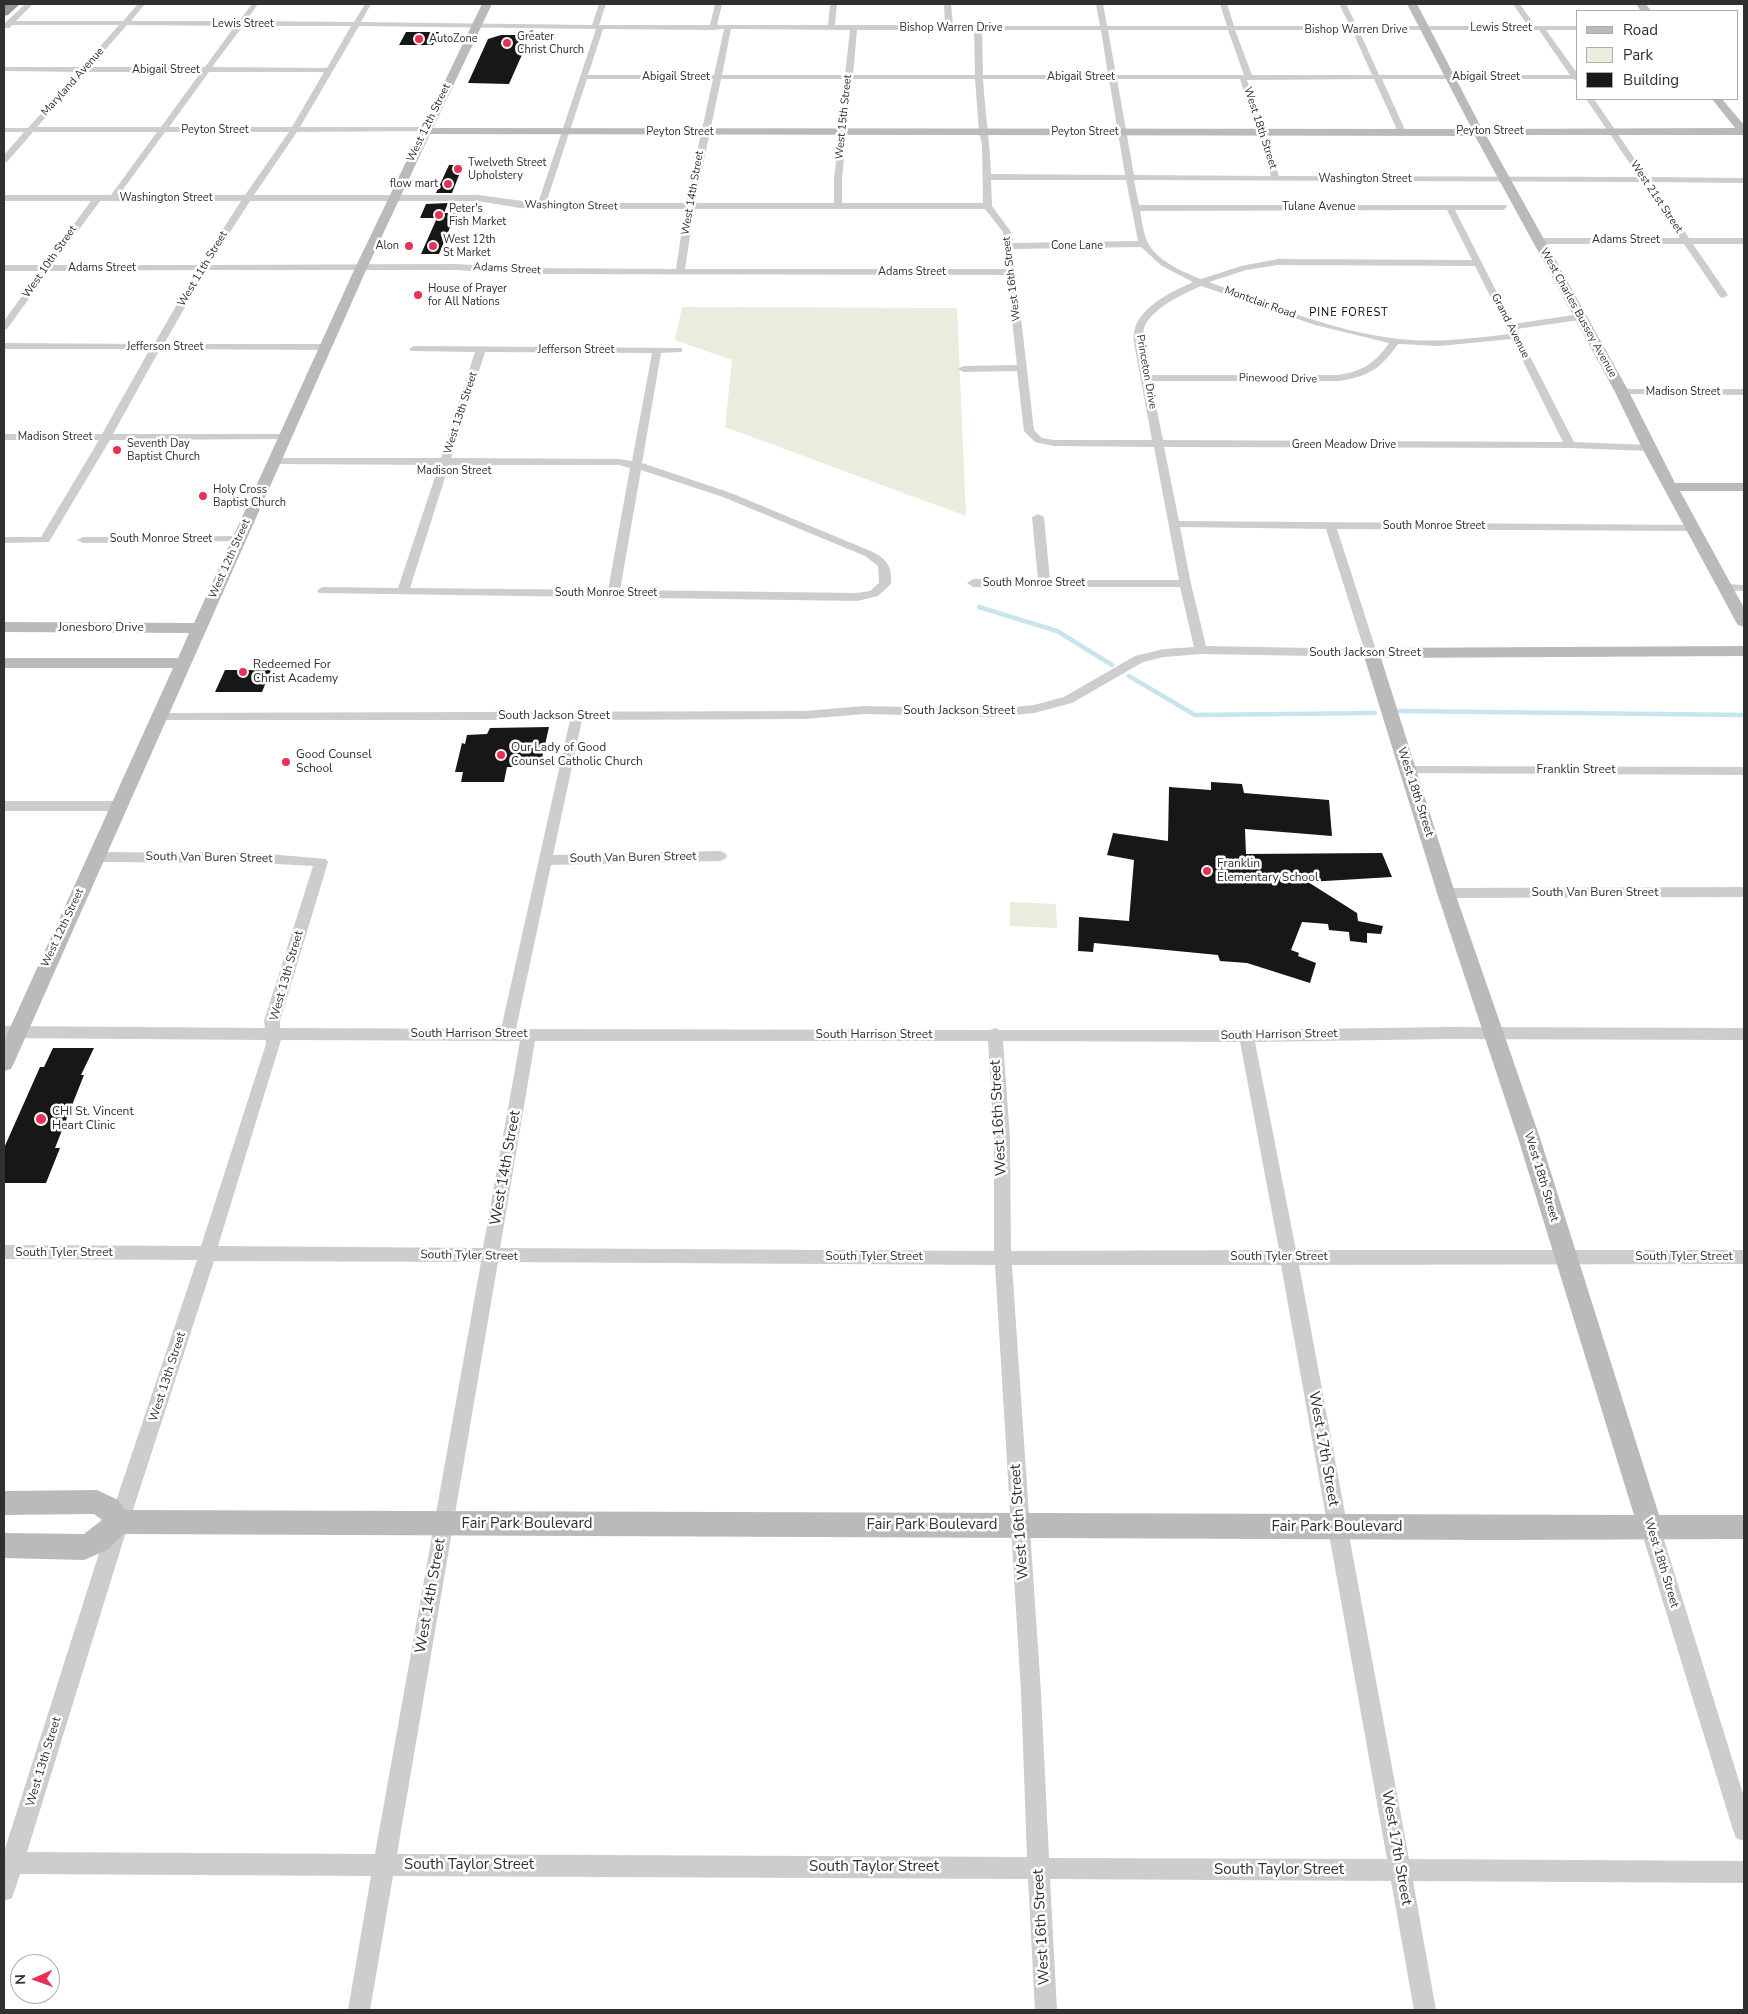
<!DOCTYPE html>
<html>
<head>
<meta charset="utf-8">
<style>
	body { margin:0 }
	#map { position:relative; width:1748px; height:2014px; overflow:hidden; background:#fff; font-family:"Nunito Sans",sans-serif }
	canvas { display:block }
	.frame { position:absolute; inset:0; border:5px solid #303030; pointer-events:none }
	.legend { position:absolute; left:1576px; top:10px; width:162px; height:90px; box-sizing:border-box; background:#fff; border:1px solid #acacac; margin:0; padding:6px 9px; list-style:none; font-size:15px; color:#303030 }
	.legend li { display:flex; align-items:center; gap:10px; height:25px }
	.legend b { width:25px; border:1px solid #acacac }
	.north { position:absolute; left:10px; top:1954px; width:50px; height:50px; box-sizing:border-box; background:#fff; border:1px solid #acacac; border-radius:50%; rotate:268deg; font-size:14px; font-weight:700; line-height:20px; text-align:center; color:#303030 }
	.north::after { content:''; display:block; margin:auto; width:18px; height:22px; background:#e83156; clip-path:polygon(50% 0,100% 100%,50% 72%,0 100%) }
</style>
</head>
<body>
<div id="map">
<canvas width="1748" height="2014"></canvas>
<div class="frame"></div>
<ul class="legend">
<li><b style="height:6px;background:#bababa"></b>Road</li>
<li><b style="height:14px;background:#e8edde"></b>Park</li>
<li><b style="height:14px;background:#171717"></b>Building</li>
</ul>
<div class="north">N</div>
</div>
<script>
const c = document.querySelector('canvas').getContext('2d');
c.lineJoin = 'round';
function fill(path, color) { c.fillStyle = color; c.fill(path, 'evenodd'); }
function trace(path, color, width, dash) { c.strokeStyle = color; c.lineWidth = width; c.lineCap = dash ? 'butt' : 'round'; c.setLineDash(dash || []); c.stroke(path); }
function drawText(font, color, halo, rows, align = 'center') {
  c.font = font + ' "Nunito Sans",sans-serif'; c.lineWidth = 5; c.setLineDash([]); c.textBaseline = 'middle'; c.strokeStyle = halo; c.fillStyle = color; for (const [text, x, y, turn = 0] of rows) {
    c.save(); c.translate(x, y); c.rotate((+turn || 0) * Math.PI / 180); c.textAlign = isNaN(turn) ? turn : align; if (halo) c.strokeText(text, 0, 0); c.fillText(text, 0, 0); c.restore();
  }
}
fill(new Path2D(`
	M 682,307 L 957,308 L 966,516 L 725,427 L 732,360 L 675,340 Z
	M 1010,902 L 1056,904 L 1057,928 L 1010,926 Z`), '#e8edde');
trace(new Path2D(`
	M 979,607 L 1057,631 L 1112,665
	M 1129,676 L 1195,715 L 1375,713
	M 1399,711 L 1744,715`), '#cae4ed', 4.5);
fill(new Path2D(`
	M 533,30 L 509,84 L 468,83 L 488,39 L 501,35 L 520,35 Z
	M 406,32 L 439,32 L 433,45 L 399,45 Z
	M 449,165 L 463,165 L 452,193 L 436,193 Z
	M 448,203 L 444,213 L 456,213 L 439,254 L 421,254 L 437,218 L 420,218 L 426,204 Z
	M 225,670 L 271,670 L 262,692 L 215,692 Z
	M 549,727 L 540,767 L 507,767 L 504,782 L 461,782 L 463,772 L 455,772 L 462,743 L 465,744 L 467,735 L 487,734 L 490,728 Z
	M 1211,782 L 1242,784 L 1244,793 L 1329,800 L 1332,836 L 1245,829 L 1246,854 L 1382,853 L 1392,877 L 1308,882 L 1357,913 L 1358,921 L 1383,926 L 1381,934 L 1367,933 L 1367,943 L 1350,941 L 1349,932 L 1329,930 L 1328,924 L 1302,922 L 1291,950 L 1299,953 L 1298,956 L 1316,963 L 1310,983 L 1247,963 L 1220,961 L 1218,955 L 1094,943 L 1093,952 L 1078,951 L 1079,917 L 1129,921 L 1134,860 L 1107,855 L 1113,833 L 1168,841 L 1169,787 L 1211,790 Z
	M 53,1048 L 94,1048 L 81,1075 L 84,1075 L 55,1148 L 60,1148 L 46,1183 L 4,1183 L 4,1148 L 40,1067 L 44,1067 Z`), '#171717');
fill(new Path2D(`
	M 25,4 L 33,4 L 16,21 L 123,21 L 138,4 L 145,4 L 131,21 L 239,21 L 252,4 L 258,4 L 246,21 L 354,22 L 365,4 L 371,4 L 361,22 L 592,25 L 599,4 L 606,4 L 599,25 L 710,25 L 715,4 L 722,4 L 717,25 L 828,25 L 830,4 L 837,4 L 835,25 L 945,25 L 944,4 L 951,4 L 953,26 L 1100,26 L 1096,4 L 1103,4 L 1107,26 L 1227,26 L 1220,4 L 1227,4 L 1234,26 L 1350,26 L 1339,4 L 1346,4 L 1357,26 L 1528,26 L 1513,4 L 1520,4 L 1535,26 L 1577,26 L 1577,30 L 1546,30 L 1577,73 L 1577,81 L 1573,79 L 1382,79 L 1406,132 L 1402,134 L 1398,132 L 1374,79 L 1247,80 L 1279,176 L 1639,177 L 1586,99 L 1594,99 L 1647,177 L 1744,178 L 1744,183 L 1651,182 L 1689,238 L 1744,238 L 1744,244 L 1693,244 L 1728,295 L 1723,298 L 1720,297 L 1684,244 L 1538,244 L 1534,241 L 1538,238 L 1680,238 L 1642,182 L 1134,180 L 1139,205 L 1506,205 L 1507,207 L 1503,210 L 1455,210 L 1513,324 L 1580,314 L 1585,317 L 1580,320 L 1516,329 L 1574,442 L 1649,445 L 1654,448 L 1649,451 L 1570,448 L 1164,447 L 1179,521 L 1692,525 L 1698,528 L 1692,531 L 1337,529 L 1377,653 L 1371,657 L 1201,654 L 1164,657 L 1143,662 L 1072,703 L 1034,713 L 993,717 L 864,714 L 805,719 L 582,720 L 553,855 L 720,851 L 725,853 L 727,856 L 725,859 L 720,861 L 551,865 L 516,1029 L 990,1030 L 995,1028 L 1000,1030 L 1246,1030 L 1447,1027 L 1744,1028 L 1744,1040 L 1447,1039 L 1255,1042 L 1296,1250 L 1744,1250 L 1744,1264 L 1299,1265 L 1409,1859 L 1744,1861 L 1744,1883 L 1413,1881 L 1436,2010 L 1414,2010 L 1391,1881 L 1050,1879 L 1057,2010 L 1035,2010 L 1028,1879 L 393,1876 L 370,2010 L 348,2010 L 371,1876 L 20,1874 L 12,1898 L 4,1901 L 4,1852 L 109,1522 L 197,1260 L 4,1259 L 4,1245 L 201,1246 L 266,1044 L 266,1040 L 4,1038 L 4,1026 L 265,1028 L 264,1021 L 313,866 L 258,863 L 96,862 L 91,860 L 89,857 L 91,854 L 96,852 L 258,853 L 326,859 L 328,862 L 280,1021 L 280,1028 L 501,1029 L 570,720 L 160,720 L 154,716 L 156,713 L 805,711 L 864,706 L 993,709 L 1034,705 L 1064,697 L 1135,656 L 1164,649 L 1194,647 L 1180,587 L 973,587 L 967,583 L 973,579 L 1038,580 L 1032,517 L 1038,514 L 1044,517 L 1050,580 L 1179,580 L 1154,447 L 1054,446 L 1035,442 L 1024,431 L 1017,371 L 963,372 L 958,369 L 963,366 L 1017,365 L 1007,275 L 522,274 L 455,270 L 206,270 L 164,344 L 326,344 L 331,347 L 326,350 L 160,349 L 113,434 L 285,434 L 290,437 L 289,439 L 110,440 L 49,542 L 4,543 L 4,537 L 41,537 L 99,440 L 4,440 L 4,434 L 102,434 L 150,349 L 4,349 L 4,343 L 154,344 L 197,270 L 49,271 L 7,329 L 4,330 L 4,321 L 40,271 L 4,271 L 4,265 L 44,265 L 91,201 L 4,201 L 4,195 L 111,195 L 157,132 L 33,132 L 7,162 L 4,162 L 4,155 L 24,132 L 4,132 L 4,128 L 28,128 L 78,72 L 4,71 L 4,67 L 82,67 L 119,25 L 12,25 L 10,28 L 4,28 L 4,24 ZM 127,25 L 235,26 L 205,67 L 90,67 ZM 243,26 L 351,26 L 327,68 L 212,67 ZM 359,26 L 596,29 L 538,203 L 478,195 L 254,195 L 297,132 L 426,131 L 430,129 L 426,127 L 300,127 ZM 603,29 L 713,30 L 724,29 L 714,75 L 588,75 ZM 731,29 L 850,30 L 845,75 L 722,75 ZM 857,30 L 974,30 L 975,75 L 853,75 ZM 982,30 L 1101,30 L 1108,75 L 983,75 ZM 1108,30 L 1228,30 L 1244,75 L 1116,75 ZM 1235,30 L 1352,30 L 1372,75 L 1252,75 ZM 1359,30 L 1539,30 L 1570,75 L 1379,75 ZM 86,72 L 201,72 L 161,127 L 37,127 ZM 209,72 L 324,72 L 292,127 L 169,127 ZM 587,79 L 713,79 L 686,203 L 546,203 ZM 721,79 L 845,79 L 834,179 L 834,203 L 695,203 ZM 852,79 L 975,79 L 979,132 L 982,145 L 983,203 L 842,203 L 842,179 ZM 983,79 L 1109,79 L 1125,175 L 991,174 C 990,143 985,111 983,79 ZM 1117,79 L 1240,79 L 1271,176 L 1134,175 ZM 165,132 L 289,132 L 245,195 L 119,195 ZM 991,180 L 1126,180 L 1138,241 L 1013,243 L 1011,232 L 992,206 ZM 100,201 L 241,201 L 200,265 L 53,265 ZM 250,201 L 478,201 L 520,208 L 541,209 L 685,209 L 676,269 L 522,268 L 455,264 L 209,265 ZM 694,209 L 985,209 L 1003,232 L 1007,269 L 685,269 ZM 1447,210 L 1472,260 L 1278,259 L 1241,266 L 1201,279 C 1183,272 1155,260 1147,241 C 1143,232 1142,220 1140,211 ZM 1141,247 L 1162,266 L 1193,282 C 1169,293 1129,311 1134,343 L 1152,440 L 1054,440 L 1042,438 L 1034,430 L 1013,249 ZM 1278,265 L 1475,266 L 1509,334 C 1476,338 1443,342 1410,340 C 1342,335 1273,306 1209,282 L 1246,270 ZM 1201,286 L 1315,325 L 1389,343 C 1376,363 1361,372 1338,375 L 1150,375 C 1148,362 1142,346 1143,333 C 1145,311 1183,294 1201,286 ZM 1512,339 L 1563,442 L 1163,440 L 1151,381 L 1338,381 C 1367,377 1381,369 1398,344 L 1439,346 ZM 1180,527 L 1326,529 L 1364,649 L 1206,646 L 1191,584 ZM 281,1040 L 520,1041 L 483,1248 L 218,1246 ZM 535,1041 L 988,1041 L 994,1138 L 994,1251 L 500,1248 ZM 1003,1041 L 1240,1042 L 1279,1250 L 1011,1251 L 1010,1138 ZM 214,1261 L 481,1262 L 375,1854 L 27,1852 L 129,1522 ZM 498,1262 L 995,1265 L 1021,1692 L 1027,1857 L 397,1854 ZM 1012,1265 L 1281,1265 L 1387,1859 L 1049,1858 L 1041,1692 Z
	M 414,346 L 682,348 L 682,352 L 661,353 L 642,463 L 731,493 L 873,552 C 888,560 892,567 891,584 L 878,596 L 857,601 L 319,593 L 317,591 L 319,589 L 323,587 L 398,588 L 439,465 L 275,464 L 270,461 L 275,458 L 441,458 L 475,352 L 411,351 L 409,349 ZM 485,352 L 652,353 L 632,461 L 619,459 L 451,458 ZM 449,465 L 619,465 L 630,468 L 608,590 L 410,588 ZM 641,470 L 723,497 L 865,556 L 878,566 L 879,583 L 870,591 L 857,593 L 620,590 Z
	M 1622,389 L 1744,389 L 1744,395 L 1618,394 L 1617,392 Z
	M 239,536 L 245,539 L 243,541 L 83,543 L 77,540 L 83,537 Z
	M 1726,584 L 1744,585 L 1744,591 L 1722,590 L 1720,588 Z
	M 1408,766 L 1744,767 L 1744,775 L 1403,773 L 1401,770 L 1403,767 Z
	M 4,801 L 119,801 L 124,803 L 126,806 L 124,809 L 119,811 L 4,811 Z
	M 1744,887 L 1744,897 L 1446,898 L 1441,897 L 1439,893 L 1441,889 L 1446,888 Z
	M 1650,1518 L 1657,1520 L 1660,1527 L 1744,1797 L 1744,1841 L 1736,1838 L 1733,1830 L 1640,1527 L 1643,1520 Z`), '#cdcdcd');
fill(new Path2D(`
	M 482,4 L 492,4 L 433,128 L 1472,129 L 1407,4 L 1417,4 L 1482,129 L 1735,128 L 1712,99 L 1722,99 L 1744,125 L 1744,135 L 1486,135 L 1629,392 L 1675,483 L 1744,483 L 1744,491 L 1680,491 L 1744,608 L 1744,627 L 1738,625 L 1736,622 L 1642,448 L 1615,392 L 1475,136 L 430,134 L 367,268 L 14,1063 L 11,1069 L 4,1071 L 4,1041 L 173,668 L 4,668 L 4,658 L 178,658 L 189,633 L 4,632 L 4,622 L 194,623 L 355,268 Z
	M 1636,4 L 1646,4 L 1651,11 L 1641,11 Z
	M 1744,646 L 1744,656 L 1381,658 L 1455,893 L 1540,1138 L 1659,1515 L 1744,1515 L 1744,1539 L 1493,1540 L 124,1534 L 107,1550 L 84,1560 L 4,1558 L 4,1533 L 84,1534 L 102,1520 L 94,1514 L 4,1515 L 4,1491 L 97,1490 L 118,1500 L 125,1510 L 1634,1515 L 1518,1138 L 1437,893 L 1363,653 L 1365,649 L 1371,648 Z`), '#bababa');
fill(new Path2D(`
	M 7,4 L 20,4 L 8,15 L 4,16 L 4,6 Z`), '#979797');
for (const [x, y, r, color] of [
	[419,39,5,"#e83156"],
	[507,43,5,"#e83156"],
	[458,169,5,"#e83156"],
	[448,184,5,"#e83156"],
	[439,215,5,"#e83156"],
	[409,246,5,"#e83156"],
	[433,246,5,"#e83156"],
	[418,295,5,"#e83156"],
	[117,450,5,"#e83156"],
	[203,496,5,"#e83156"],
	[243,672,5,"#e83156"],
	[501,755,5,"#e83156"],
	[286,762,5,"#e83156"],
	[1207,871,5,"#e83156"],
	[41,1119,6,"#e83156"]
]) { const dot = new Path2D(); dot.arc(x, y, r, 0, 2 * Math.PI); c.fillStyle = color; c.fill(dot); trace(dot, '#fff', 2); }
drawText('11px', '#303030', '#fff', [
	["Lewis Street",243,24],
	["Bishop Warren Drive",951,28],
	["Lewis Street",1501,28],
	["Bishop Warren Drive",1356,30],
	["Abigail Street",166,70],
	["Abigail Street",676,77],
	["Abigail Street",1081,77],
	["Abigail Street",1486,77],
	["Maryland Avenue",73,82,-48],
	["West 15th Street",844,117,-84],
	["West 12th Street",429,123,-64],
	["West 18th Street",1260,128,72],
	["Peyton Street",215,130],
	["Peyton Street",1490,131],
	["Peyton Street",680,132],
	["Peyton Street",1085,132],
	["Washington Street",1365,179],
	["West 14th Street",693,193,-80],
	["West 21st Street",1656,197,56],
	["Washington Street",166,198],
	["Washington Street",571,206,1],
	["Tulane Avenue",1319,207],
	["Adams Street",1626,240],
	["Cone Lane",1077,246],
	["West 10th Street",50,262,-55],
	["Adams Street",102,268],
	["West 11th Street",203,269,-59],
	["Adams Street",507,269,3],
	["Adams Street",912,272],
	["West 16th Street",1012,279,-97],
	["Montclair Road",1260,303,20],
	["West Charles Bussey Avenue",1578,313,61],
	["Grand Avenue",1510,326,63],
	["Jefferson Street",165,347],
	["Jefferson Street",576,350],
	["Princeton Drive",1146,372,80],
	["Pinewood Drive",1278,379,1],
	["Madison Street",1683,392],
	["West 13th Street",461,413,-72],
	["Madison Street",55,437],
	["Green Meadow Drive",1344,445],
	["Madison Street",454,471],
	["South Monroe Street",1434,526],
	["South Monroe Street",161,539],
	["West 12th Street",230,559,-66],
	["South Monroe Street",1034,583],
	["South Monroe Street",606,593],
	["West 12th Street",63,928,-65]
]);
drawText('11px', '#303030', '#fff', [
	["Greater",517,37],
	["Christ Church",517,50],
	["AutoZone",429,39],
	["Twelveth Street",468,163],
	["Upholstery",468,176],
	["flow mart",438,184,"right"],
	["Peter's",449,209],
	["Fish Market",449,222],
	["West 12th",443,240],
	["St Market",443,253],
	["Alon",399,246,"right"],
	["House of Prayer",428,289],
	["for All Nations",428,302],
	["Seventh Day",127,444],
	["Baptist Church",127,457],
	["Holy Cross",213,490],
	["Baptist Church",213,503]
], 'left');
c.letterSpacing = '1px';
drawText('11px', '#000', '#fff', [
	["PINE FOREST",1349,313]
]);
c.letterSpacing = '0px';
drawText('12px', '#303030', '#fff', [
	["Jonesboro Drive",101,628],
	["South Jackson Street",1365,653],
	["South Jackson Street",959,711],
	["South Jackson Street",554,716],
	["Franklin Street",1576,770],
	["West 18th Street",1415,792,72],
	["South Van Buren Street",209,858,1],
	["South Van Buren Street",633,858,-1],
	["South Van Buren Street",1595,893],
	["West 13th Street",287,976,-74],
	["South Harrison Street",469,1034],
	["South Harrison Street",874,1035],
	["South Harrison Street",1279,1035,-1],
	["West 18th Street",1541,1177,73],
	["South Tyler Street",64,1253],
	["South Tyler Street",469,1256,1],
	["South Tyler Street",874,1257],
	["South Tyler Street",1279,1257],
	["South Tyler Street",1684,1257],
	["West 13th Street",168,1377,-72],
	["West 18th Street",1661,1563,73],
	["West 13th Street",44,1762,-73]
]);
drawText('12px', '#303030', '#fff', [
	["Redeemed For",253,665],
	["Christ Academy",253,679],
	["Our Lady of Good",511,748],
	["Counsel Catholic Church",511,762],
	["Good Counsel",296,755],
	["School",296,769],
	["Franklin",1217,864],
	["Elementary School",1217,878],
	["CHI St. Vincent",52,1112],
	["Heart Clinic",52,1126]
], 'left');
drawText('15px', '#303030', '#fff', [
	["West 16th Street",999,1118,-93],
	["West 14th Street",506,1168,-80],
	["West 17th Street",1323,1449,80],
	["West 16th Street",1020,1522,-94],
	["Fair Park Boulevard",527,1524],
	["Fair Park Boulevard",932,1525],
	["Fair Park Boulevard",1337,1527],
	["West 14th Street",431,1596,-80],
	["West 17th Street",1396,1848,80],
	["South Taylor Street",469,1865],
	["South Taylor Street",874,1867],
	["South Taylor Street",1279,1870],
	["West 16th Street",1042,1927,-93]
]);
</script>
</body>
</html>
